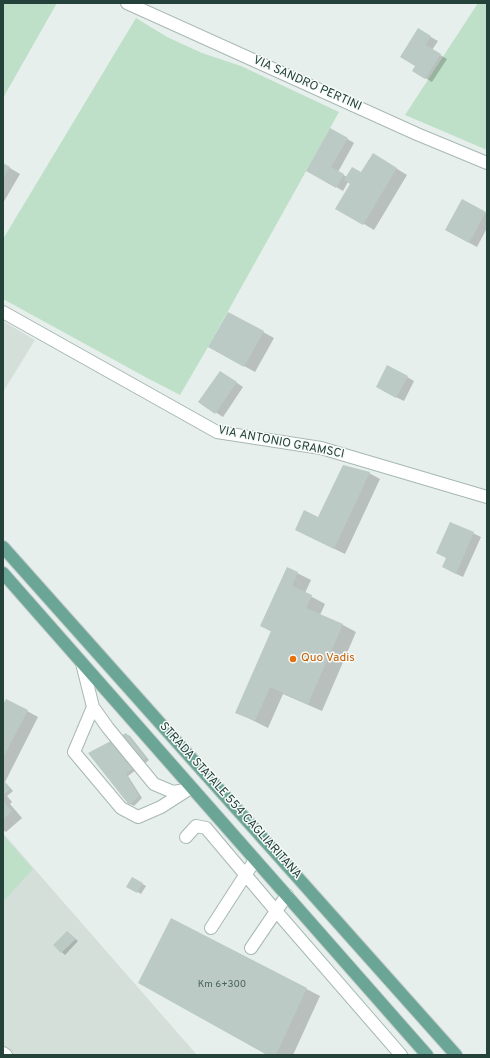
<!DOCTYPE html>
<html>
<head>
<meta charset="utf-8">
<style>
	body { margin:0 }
	#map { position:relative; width:490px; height:1058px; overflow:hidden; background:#e6efeb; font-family:Overpass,sans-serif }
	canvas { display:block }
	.frame { position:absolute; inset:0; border:4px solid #24423a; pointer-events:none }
</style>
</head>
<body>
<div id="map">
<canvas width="490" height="1058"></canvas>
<div class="frame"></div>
</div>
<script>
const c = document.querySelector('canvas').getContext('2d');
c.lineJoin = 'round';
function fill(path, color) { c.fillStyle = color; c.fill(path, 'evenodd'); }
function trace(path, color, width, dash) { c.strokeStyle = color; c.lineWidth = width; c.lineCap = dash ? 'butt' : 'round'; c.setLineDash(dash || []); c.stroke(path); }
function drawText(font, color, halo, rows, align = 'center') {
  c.font = font + ' Overpass,sans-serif'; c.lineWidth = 3; c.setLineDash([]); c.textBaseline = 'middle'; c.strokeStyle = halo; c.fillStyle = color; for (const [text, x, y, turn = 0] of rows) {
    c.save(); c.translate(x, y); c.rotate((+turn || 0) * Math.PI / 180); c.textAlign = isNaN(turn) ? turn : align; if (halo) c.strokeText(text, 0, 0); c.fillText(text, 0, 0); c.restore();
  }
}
fill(new Path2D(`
	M 3,321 L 35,340 L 3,392 Z
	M 3,833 L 197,1055 L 3,1055 Z`), '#d4dfda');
fill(new Path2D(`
	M 3,3 L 57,3 L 3,98 Z
	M 478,3 L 487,3 L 487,150 L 405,115 Z
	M 136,18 L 167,37 L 202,53 L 241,66 L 339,112 L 208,347 L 180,395 L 149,379 L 3,299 L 3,239 Z
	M 3,835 L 33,869 L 3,902 Z`), '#bfe0c8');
fill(new Path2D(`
	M 418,30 L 438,41 L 432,50 L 447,59 L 432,82 L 413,71 L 416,66 Z
	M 331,129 L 354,143 L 338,172 L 347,177 L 362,174 L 373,154 L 407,175 L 374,230 L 337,208 L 351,183 L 348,182 L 343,191 L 308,170 Z
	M 3,164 L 20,174 L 3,203 Z
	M 462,200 L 487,214 L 487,228 L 477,247 L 446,230 Z
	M 263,332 L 274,338 L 255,372 L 210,347 Z
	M 227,376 L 243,387 L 223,417 L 200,402 Z
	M 407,377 L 414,381 L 404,401 L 384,391 Z
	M 369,473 L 380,479 L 345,554 L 296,530 L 318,518 Z
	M 451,523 L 481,537 L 463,577 L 450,571 L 447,558 Z
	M 287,568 L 311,580 L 305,593 L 325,604 L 320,615 L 343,625 L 356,632 L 322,711 L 283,694 L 268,728 L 236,712 L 272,632 L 261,626 Z
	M 3,706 L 27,711 L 38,717 L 5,782 L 13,791 L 7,796 L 12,802 L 10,804 L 22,818 L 6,832 L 3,830 Z
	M 126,734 L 130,736 L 149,760 L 128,776 L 142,798 L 134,806 L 130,804 L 89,754 Z
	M 132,878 L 146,886 L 141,894 L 128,886 Z
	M 171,919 L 320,996 L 293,1055 L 268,1055 Z
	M 67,932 L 78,941 L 65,955 L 54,945 Z`), '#0003');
fill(new Path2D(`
	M 418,28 L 431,36 L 426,45 L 441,54 L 425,79 L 412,71 L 415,66 L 400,57 Z
	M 330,128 L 348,138 L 331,167 L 344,174 L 336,188 L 306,171 Z
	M 373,153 L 397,168 L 363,225 L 335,209 L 350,184 L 344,180 L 352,167 L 361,172 Z
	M 3,163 L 10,167 L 3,179 Z
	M 462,199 L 486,212 L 469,243 L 445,230 Z
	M 228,312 L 264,331 L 244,367 L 208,347 Z
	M 387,365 L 408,376 L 396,398 L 376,387 Z
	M 220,371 L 237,382 L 215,414 L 198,402 Z
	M 343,465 L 370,472 L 334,549 L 295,530 L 304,510 L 318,517 Z
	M 450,522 L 474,532 L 456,574 L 442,567 L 446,558 L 436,553 Z
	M 287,567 L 298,572 L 292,586 L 312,595 L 306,608 L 343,624 L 308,704 L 270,687 L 255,721 L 235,713 L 271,631 L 260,626 Z
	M 6,699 L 28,710 L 3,758 L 3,704 Z
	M 126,733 L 146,758 L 126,774 L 139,796 L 129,805 L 88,753 Z
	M 3,780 L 10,789 L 3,795 Z
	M 3,801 L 12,811 L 3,819 Z
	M 132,877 L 143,883 L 137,893 L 126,887 Z
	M 171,918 L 307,988 L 276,1055 L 267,1055 L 138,983 Z
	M 67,931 L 76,939 L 61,953 L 53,945 Z`), '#bbcac4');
const minor = new Path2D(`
	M 127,3 L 417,134 L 487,163
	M 3,312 L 217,432 L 321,448 L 487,497
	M 82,663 L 93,707 L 108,728 L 154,784 L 173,792 L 186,790
	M 93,707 L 74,752 L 121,808 L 138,817 L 161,807 L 189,789
	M 186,837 L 196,826 L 206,828 L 276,911 L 401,1055
	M 211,928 L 255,860
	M 251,948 L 287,895
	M 3,1053 L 6,1055`);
const major = new Path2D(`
	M 3,547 L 456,1055
	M 3,573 L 427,1055`);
trace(minor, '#a8b8b2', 14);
trace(major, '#c2cac8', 14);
trace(minor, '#fff', 12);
trace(major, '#6aa596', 12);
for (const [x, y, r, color] of [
	[293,659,4,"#e8710a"]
]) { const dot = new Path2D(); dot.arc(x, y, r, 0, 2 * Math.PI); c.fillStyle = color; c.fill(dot); trace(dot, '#f7fbf9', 1.5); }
drawText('10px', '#4a645c', null, [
	["Km 6+300",222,985]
]);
drawText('12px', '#24423a', '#f7fbf9', [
	["VIA SANDRO PERTINI",307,84,24],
	["VIA ANTONIO GRAMSCI",281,443,11],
	["STRADA STATALE 554 CAGLIARITANA",230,801,48]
]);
drawText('12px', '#c56008', '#f7fbf9', [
	["Quo Vadis",301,659]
], 'left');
</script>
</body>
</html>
